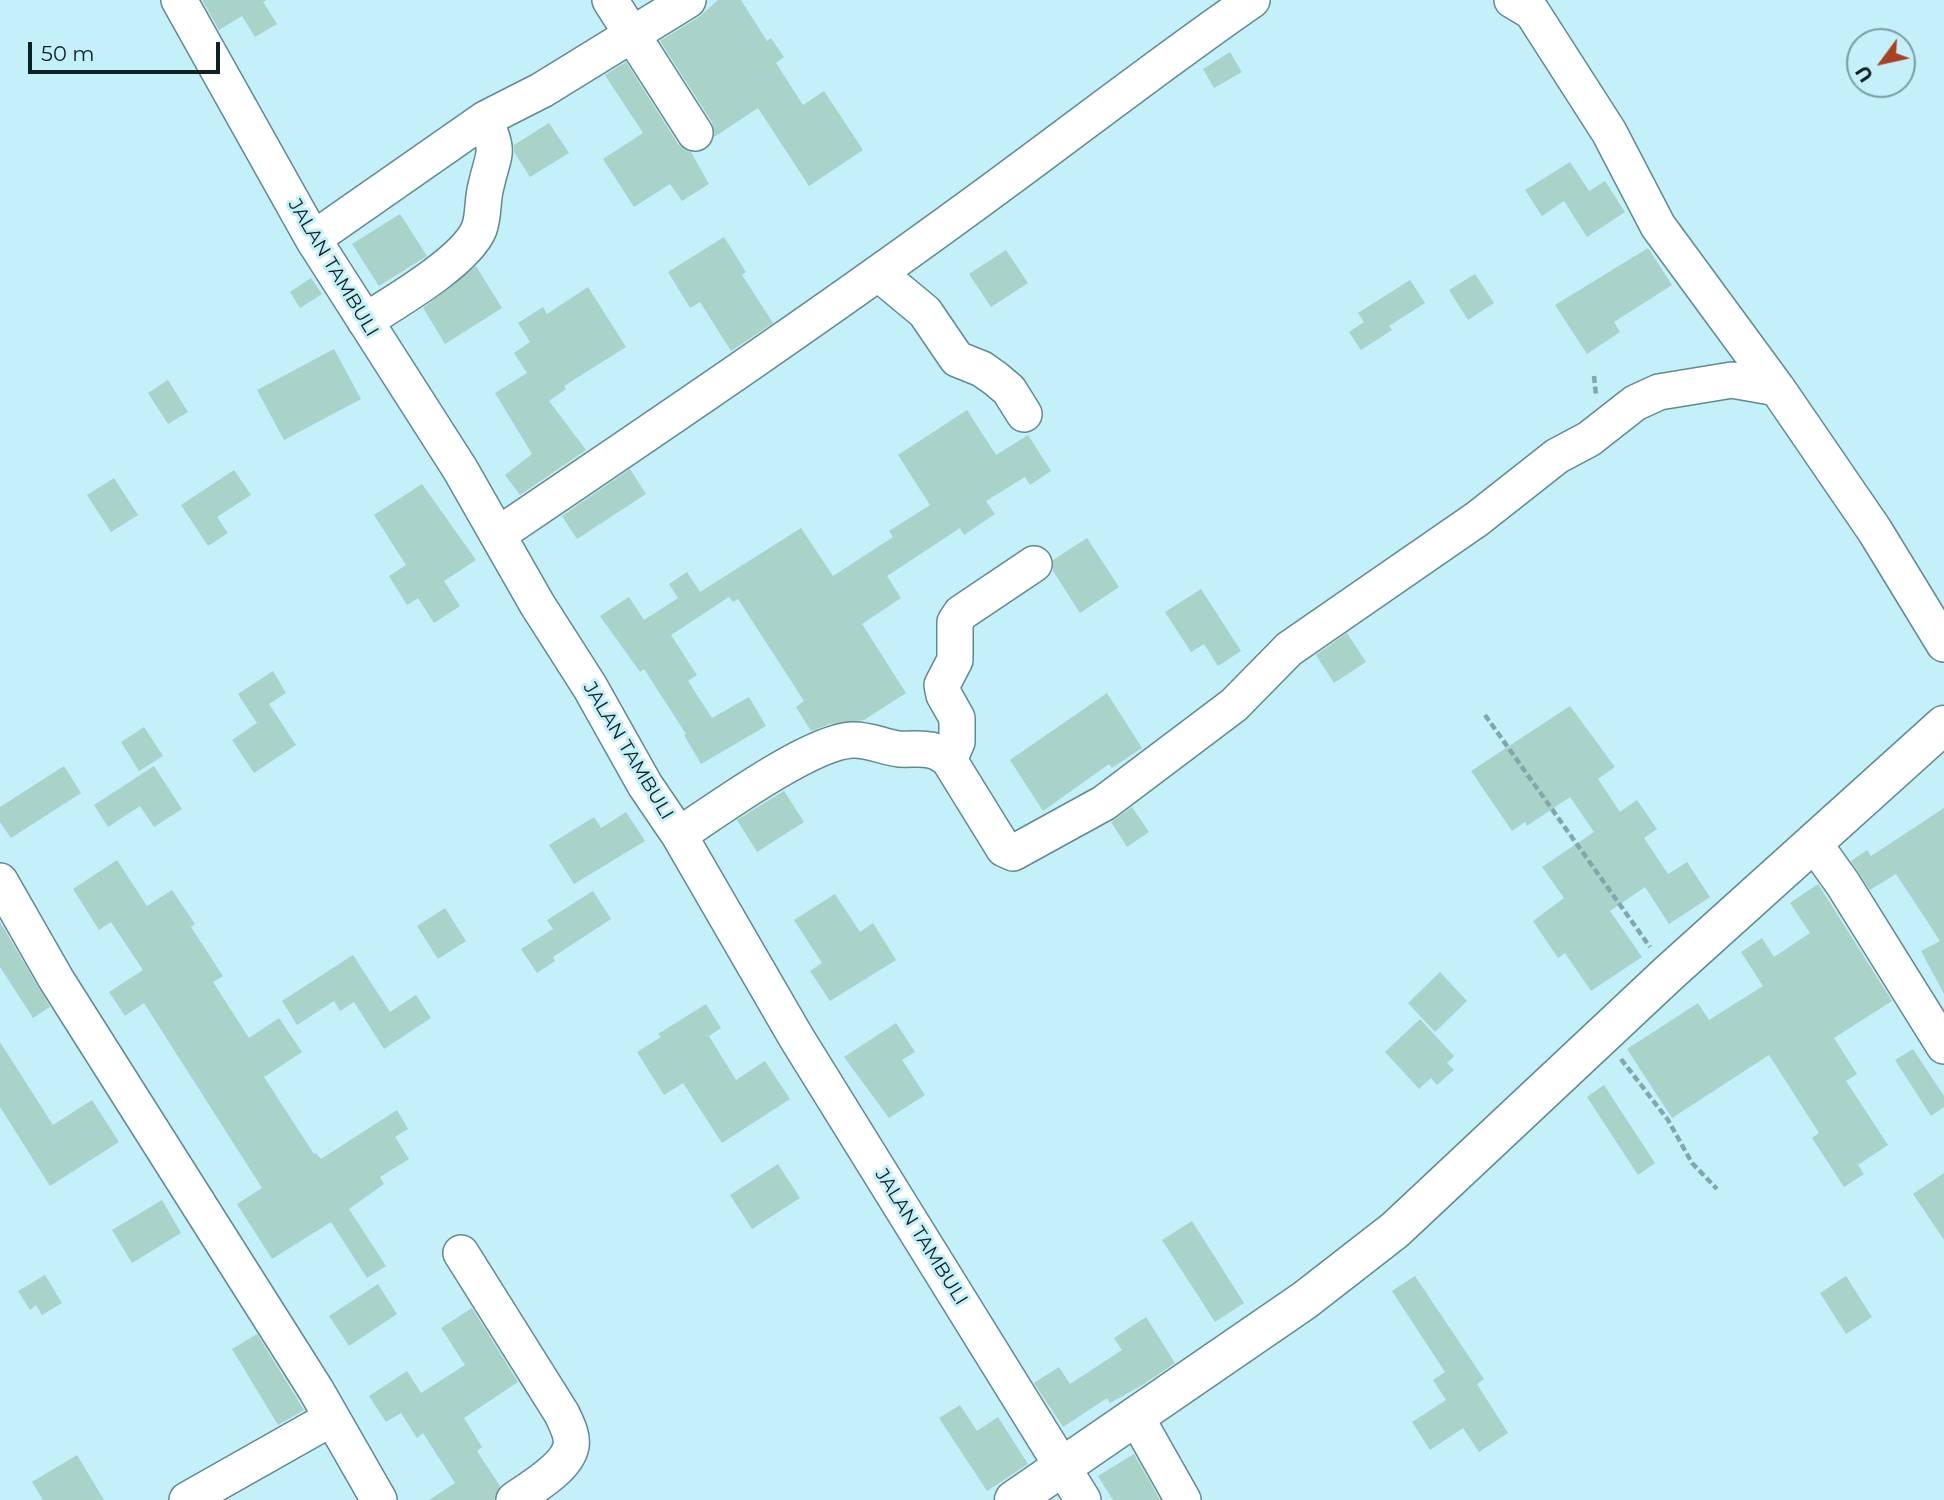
<!DOCTYPE html>
<html>
<head>
<meta charset="utf-8">
<style>
	body { margin:0 }
	#map { position:relative; width:1944px; height:1500px; overflow:hidden; background:#c3f0f9; font-family:Montserrat,sans-serif }
	canvas { display:block }
	.north { position:absolute; left:1846px; top:28px; width:70px; height:70px; box-sizing:border-box; background:#c3f0f9; border:2px solid #7b9da4; border-radius:50%; rotate:237deg; font-size:19px; font-weight:700; line-height:28px; text-align:center; color:#0f2124 }
	.north::after { content:''; display:block; margin:auto; width:24px; height:32px; background:#a94123; clip-path:polygon(50% 0,100% 100%,50% 72%,0 100%) }
	.scale { position:absolute; left:28px; top:42px; width:192px; height:32px; box-sizing:border-box; border:4px solid #0f2124; border-top:0; padding-left:9px; font-size:21px; line-height:24px; white-space:nowrap; color:#0f2124; -webkit-text-stroke:5px #c3f0f9; paint-order:stroke }
</style>
</head>
<body>
<div id="map">
<canvas width="1944" height="1500"></canvas>
<div class="north">U</div>
<div class="scale">50 m</div>
</div>
<script>
const c = document.querySelector('canvas').getContext('2d');
c.lineJoin = 'round';
function fill(path, color) { c.fillStyle = color; c.fill(path, 'evenodd'); }
function trace(path, color, width, dash) { c.strokeStyle = color; c.lineWidth = width; c.lineCap = dash ? 'butt' : 'round'; c.setLineDash(dash || []); c.stroke(path); }
function drawText(font, color, halo, rows, align = 'center') {
  c.font = font + ' Montserrat,sans-serif'; c.lineWidth = 6; c.setLineDash([]); c.textBaseline = 'middle'; c.strokeStyle = halo; c.fillStyle = color; for (const [text, x, y, turn = 0] of rows) {
    c.save(); c.translate(x, y); c.rotate((+turn || 0) * Math.PI / 180); c.textAlign = isNaN(turn) ? turn : align; if (halo) c.strokeText(text, 0, 0); c.fillText(text, 0, 0); c.restore();
  }
}
fill(new Path2D(`
	M 202,0 L 267,0 L 263,2 L 277,24 L 255,37 L 242,16 L 219,30 Z
	M 718,0 L 741,0 L 767,41 L 771,38 L 784,57 L 776,63 L 803,105 L 824,91 L 863,150 L 809,186 L 758,108 L 714,137 L 712,122 L 660,41 L 699,17 Z
	M 1230,52 L 1242,72 L 1214,88 L 1203,69 Z
	M 626,62 L 678,144 L 691,152 L 709,184 L 682,201 L 670,184 L 634,207 L 603,159 L 643,133 L 605,75 Z
	M 549,123 L 569,153 L 530,177 L 514,152 L 514,145 Z
	M 1570,162 L 1589,191 L 1605,181 L 1625,212 L 1587,237 L 1564,201 L 1542,216 L 1525,190 Z
	M 400,214 L 427,256 L 379,286 L 352,244 Z
	M 724,237 L 746,272 L 742,275 L 773,323 L 731,351 L 700,302 L 690,308 L 668,272 Z
	M 1648,248 L 1672,285 L 1614,322 L 1620,332 L 1587,354 L 1555,305 Z
	M 1006,250 L 1028,283 L 991,307 L 969,274 Z
	M 476,266 L 502,308 L 445,344 L 423,308 Z
	M 1475,274 L 1494,303 L 1468,320 L 1449,290 Z
	M 311,278 L 322,294 L 300,308 L 290,292 Z
	M 1410,280 L 1425,303 L 1389,326 L 1392,330 L 1361,350 L 1349,332 L 1364,322 L 1358,313 Z
	M 588,287 L 626,347 L 564,386 L 566,389 L 549,401 L 586,450 L 520,495 L 505,475 L 532,454 L 495,393 L 527,373 L 514,353 L 530,342 L 518,323 L 543,307 L 547,314 Z
	M 334,349 L 361,399 L 284,440 L 257,390 Z
	M 168,380 L 188,412 L 168,424 L 148,393 Z
	M 967,410 L 996,455 L 1028,435 L 1051,471 L 1030,485 L 1025,477 L 986,501 L 995,514 L 964,535 L 960,528 L 887,576 L 901,598 L 862,624 L 906,693 L 864,720 L 830,724 L 811,731 L 796,707 L 804,701 L 738,599 L 733,602 L 729,597 L 671,635 L 697,675 L 688,681 L 712,718 L 749,697 L 766,726 L 701,764 L 684,735 L 686,734 L 644,669 L 640,672 L 600,616 L 629,597 L 644,620 L 678,598 L 669,584 L 687,572 L 700,592 L 801,528 L 833,576 L 893,537 L 889,531 L 930,505 L 898,455 Z
	M 630,469 L 646,494 L 577,539 L 562,516 Z
	M 234,470 L 251,495 L 217,517 L 228,533 L 208,546 L 181,505 Z
	M 114,478 L 138,515 L 111,532 L 87,495 Z
	M 422,484 L 476,560 L 444,581 L 460,606 L 434,623 L 418,598 L 407,605 L 389,576 L 406,565 L 374,515 Z
	M 1087,538 L 1119,587 L 1080,613 L 1053,571 L 1053,560 Z
	M 1201,589 L 1241,651 L 1218,666 L 1204,644 L 1191,652 L 1165,612 Z
	M 1347,633 L 1366,662 L 1334,683 L 1316,655 Z
	M 273,671 L 286,693 L 269,704 L 296,745 L 254,773 L 232,740 L 257,723 L 238,694 Z
	M 1107,693 L 1142,748 L 1112,768 L 1109,764 L 1043,811 L 1010,760 Z
	M 1570,706 L 1615,767 L 1598,779 L 1620,812 L 1637,800 L 1657,829 L 1644,838 L 1668,874 L 1687,862 L 1710,897 L 1669,924 L 1645,887 L 1610,911 L 1642,957 L 1591,991 L 1565,953 L 1558,958 L 1533,921 L 1564,898 L 1542,867 L 1594,832 L 1570,797 L 1527,826 L 1525,822 L 1512,831 L 1471,771 Z
	M 144,727 L 163,756 L 139,771 L 121,742 Z
	M 64,766 L 81,793 L 11,838 L 0,822 L 0,807 Z
	M 154,766 L 182,809 L 154,827 L 140,806 L 108,827 L 94,805 Z
	M 784,791 L 804,822 L 757,852 L 737,820 Z
	M 1132,807 L 1149,832 L 1127,847 L 1111,822 Z
	M 1944,808 L 1944,994 L 1921,951 L 1940,941 L 1896,874 L 1870,890 L 1851,861 L 1867,850 L 1871,856 Z
	M 626,812 L 645,841 L 574,884 L 549,845 L 594,817 L 601,828 Z
	M 117,860 L 147,906 L 172,890 L 195,924 L 191,927 L 223,976 L 213,982 L 249,1038 L 279,1018 L 302,1052 L 264,1077 L 314,1154 L 316,1153 L 321,1159 L 397,1110 L 408,1129 L 395,1137 L 409,1159 L 380,1177 L 384,1184 L 349,1209 L 386,1266 L 367,1278 L 331,1222 L 272,1259 L 237,1204 L 262,1188 L 144,1003 L 125,1016 L 109,992 L 143,970 L 111,922 L 99,930 L 73,889 Z
	M 1818,884 L 1892,1001 L 1834,1038 L 1857,1074 L 1846,1081 L 1888,1145 L 1858,1165 L 1864,1174 L 1844,1187 L 1812,1138 L 1819,1133 L 1769,1055 L 1672,1118 L 1627,1049 L 1698,1003 L 1709,1020 L 1763,986 L 1741,952 L 1762,938 L 1774,957 L 1810,933 L 1790,903 Z
	M 593,891 L 611,919 L 553,957 L 555,961 L 537,973 L 521,949 L 553,929 L 547,920 Z
	M 835,894 L 860,932 L 873,923 L 896,960 L 830,1001 L 810,971 L 822,963 L 794,920 Z
	M 445,908 L 466,941 L 438,959 L 417,926 Z
	M 0,922 L 50,1007 L 33,1018 L 0,967 Z
	M 353,955 L 390,1012 L 416,995 L 431,1018 L 384,1049 L 354,1002 L 340,1011 L 334,1001 L 297,1025 L 282,1001 Z
	M 1440,972 L 1467,1001 L 1435,1032 L 1408,1003 Z
	M 706,1004 L 721,1028 L 709,1036 L 736,1080 L 765,1061 L 790,1099 L 722,1143 L 683,1083 L 664,1095 L 637,1052 L 661,1037 L 658,1034 Z
	M 1420,1019 L 1454,1056 L 1447,1063 L 1454,1070 L 1437,1085 L 1431,1078 L 1419,1089 L 1385,1052 Z
	M 896,1023 L 915,1052 L 902,1060 L 925,1095 L 889,1118 L 844,1057 Z
	M 0,1042 L 53,1125 L 92,1100 L 119,1142 L 50,1186 L 0,1107 Z
	M 1913,1049 L 1944,1096 L 1944,1107 L 1931,1116 L 1895,1060 Z
	M 1604,1085 L 1655,1163 L 1638,1175 L 1587,1097 Z
	M 778,1164 L 800,1198 L 752,1229 L 730,1195 Z
	M 1944,1173 L 1944,1240 L 1913,1194 Z
	M 162,1200 L 181,1233 L 132,1263 L 112,1230 Z
	M 1192,1221 L 1244,1303 L 1215,1322 L 1162,1240 Z
	M 45,1275 L 62,1303 L 42,1315 L 36,1305 L 30,1310 L 18,1291 Z
	M 1415,1276 L 1484,1379 L 1477,1384 L 1508,1433 L 1479,1452 L 1463,1428 L 1430,1450 L 1412,1422 L 1446,1400 L 1433,1380 L 1445,1372 L 1392,1291 Z
	M 1846,1276 L 1872,1317 L 1846,1334 L 1820,1293 Z
	M 378,1284 L 397,1314 L 349,1346 L 329,1316 Z
	M 472,1308 L 518,1382 L 464,1418 L 482,1447 L 477,1451 L 500,1486 L 494,1500 L 429,1500 L 455,1483 L 423,1433 L 417,1438 L 401,1413 L 386,1422 L 369,1396 L 407,1371 L 421,1393 L 465,1365 L 441,1328 Z
	M 1146,1317 L 1175,1363 L 1144,1384 L 1110,1403 L 1107,1398 L 1063,1427 L 1034,1383 L 1059,1367 L 1070,1384 L 1122,1350 L 1114,1338 Z
	M 257,1334 L 304,1410 L 278,1425 L 232,1349 Z
	M 960,1405 L 977,1431 L 998,1417 L 1028,1464 L 987,1491 L 939,1418 Z
	M 1134,1454 L 1160,1500 L 1113,1500 L 1098,1476 Z
	M 77,1455 L 104,1500 L 43,1500 L 32,1482 Z`), '#a9d3c8');
const minor = new Path2D(`
	M 179,0 L 313,239 L 460,469 L 537,604 L 590,687 L 645,785 L 679,835 L 796,1037 L 1083,1500
	M 610,0 L 695,133
	M 1512,0 L 1532,12 L 1609,132 L 1658,226 L 1777,388
	M 313,239 L 485,119
	M 878,273 L 925,312 L 957,359 L 982,369 L 996,379 L 1009,390 L 1024,414
	M 365,321 C 395,302 466,261 479,229 C 484,216 482,200 486,186 C 494,150 500,156 485,119 L 542,90 L 688,0
	M 499,534 C 669,419 839,304 1004,182 C 1087,121 1168,58 1252,0
	M 949,760 L 957,742 L 957,718 L 944,695 L 942,685 L 955,660 L 955,622 L 961,613 L 1034,564
	M 679,835 C 717,810 810,742 852,740 C 867,739 884,747 899,749 C 920,750 932,745 949,760 L 1004,849 L 1013,853 L 1104,803 L 1234,705 L 1289,649 L 1477,519 L 1557,456 L 1589,439 L 1635,403 L 1659,392 L 1732,380 L 1777,388 L 1875,531 L 1944,644
	M 1813,842 L 1843,884 L 1944,1046
	M 0,881 L 56,979 L 316,1390 L 379,1500
	M 461,1253 L 562,1414 C 566,1423 573,1435 571,1446 C 567,1468 531,1488 514,1500
	M 1135,1415 L 1183,1500
	M 187,1500 L 332,1418`);
const major = new Path2D(`
	M 1014,1500 L 1305,1300 L 1395,1230 L 1669,973 L 1944,725`);
trace(minor, '#608a93', 38);
trace(major, '#608a93', 41);
trace(new Path2D(`
	M 1594,376 L 1596,395
	M 1485,715 L 1650,947
	M 1621,1059 L 1668,1120 L 1692,1163 L 1717,1189`), '#83a6ad', 4.5, [7, 3.5]);
trace(minor, '#fff', 35);
trace(major, '#fff', 38);
drawText('19px', '#0f2124', '#c3f0f9', [
	["JALAN TAMBULI",333,268,59],
	["JALAN TAMBULI",628,751,59],
	["JALAN TAMBULI",921,1237,58]
]);
</script>
</body>
</html>
